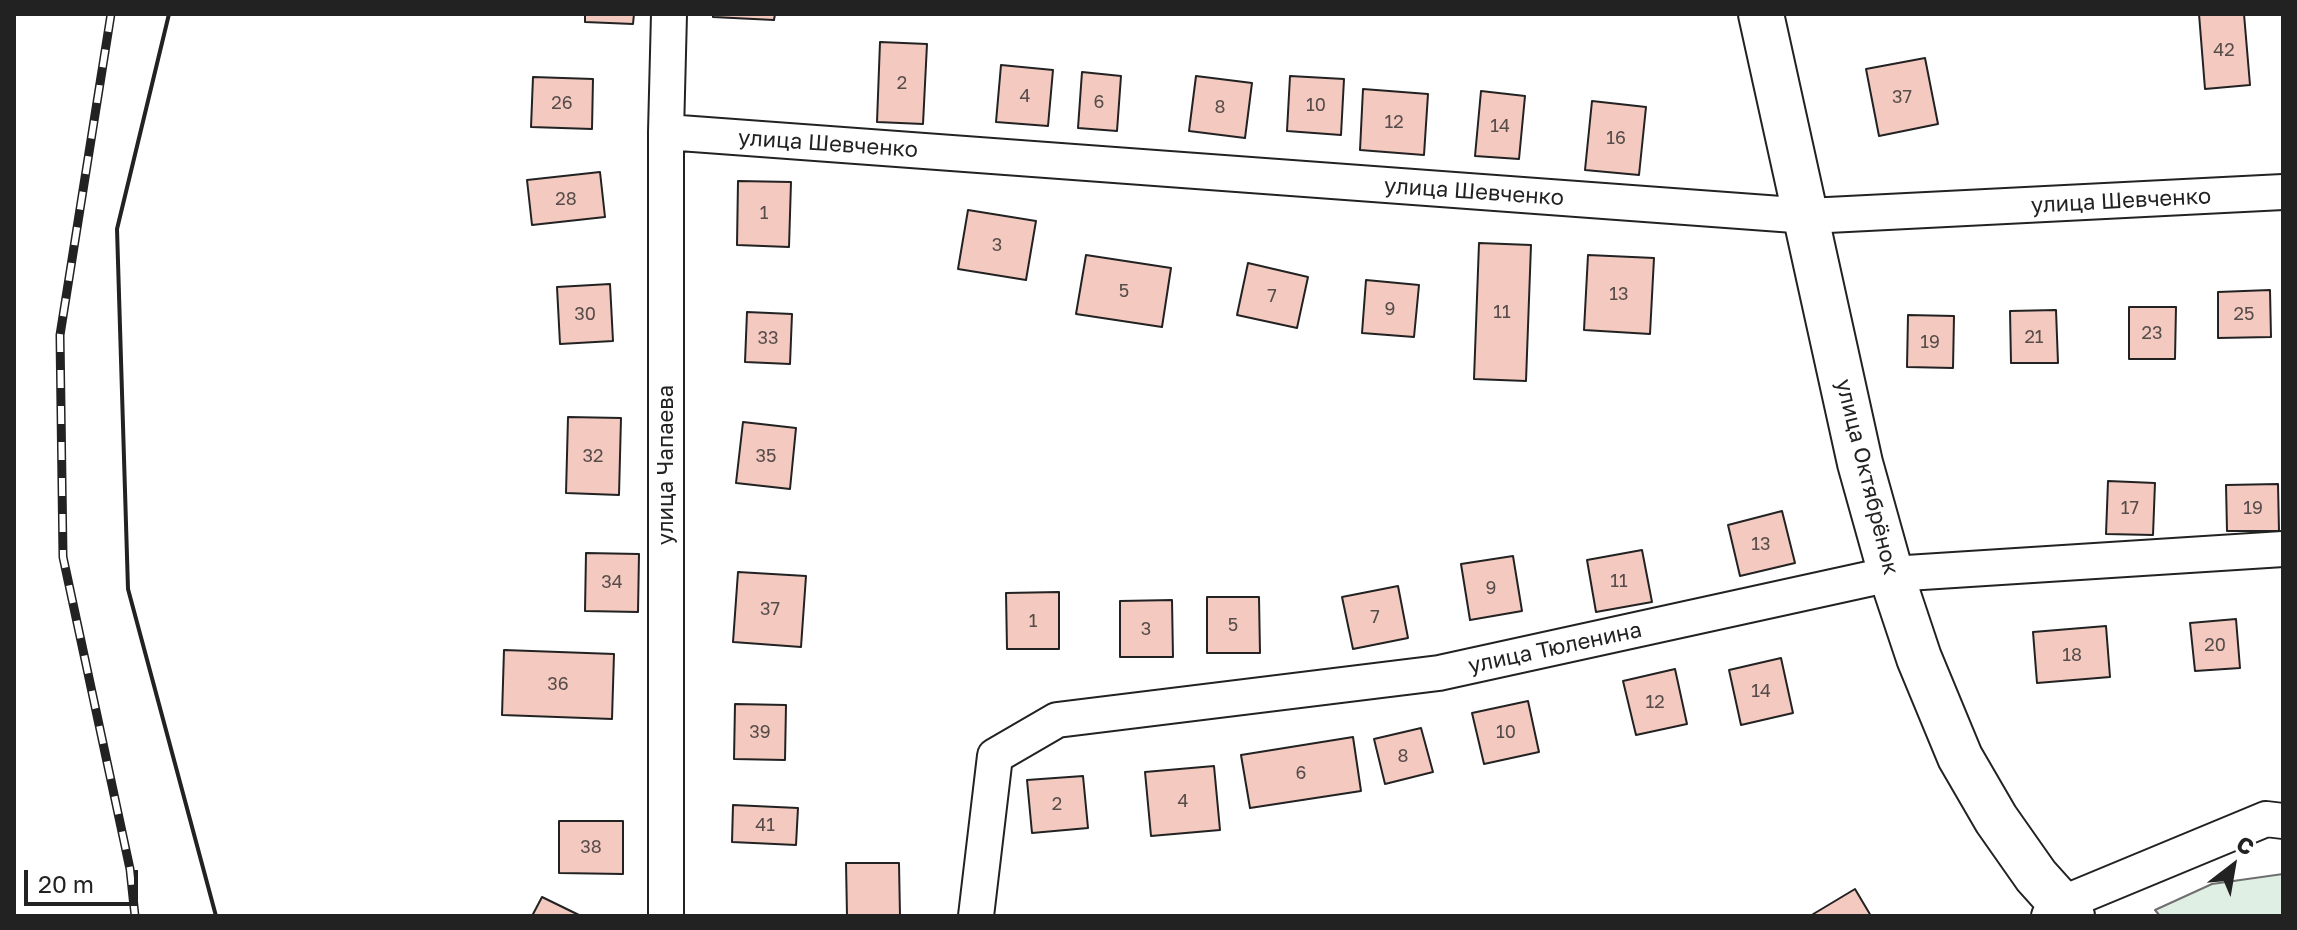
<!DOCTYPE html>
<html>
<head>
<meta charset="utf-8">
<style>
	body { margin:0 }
	#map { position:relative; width:2297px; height:930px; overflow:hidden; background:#fff; font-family:"Golos Text",sans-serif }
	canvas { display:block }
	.frame { position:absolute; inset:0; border:16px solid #222; pointer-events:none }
	.north { position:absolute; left:2193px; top:826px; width:80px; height:80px; -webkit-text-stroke:6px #fff; paint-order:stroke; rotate:31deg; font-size:22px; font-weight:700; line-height:32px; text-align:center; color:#222 }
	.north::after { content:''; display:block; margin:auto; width:28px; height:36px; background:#222; clip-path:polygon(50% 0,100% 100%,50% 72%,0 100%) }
	.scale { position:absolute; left:24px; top:870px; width:114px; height:36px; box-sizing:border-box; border:4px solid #222; border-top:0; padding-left:10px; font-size:24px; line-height:28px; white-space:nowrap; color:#222; -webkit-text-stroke:6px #fff; paint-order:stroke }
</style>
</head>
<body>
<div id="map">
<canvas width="2297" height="930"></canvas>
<div class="frame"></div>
<div class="north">С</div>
<div class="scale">20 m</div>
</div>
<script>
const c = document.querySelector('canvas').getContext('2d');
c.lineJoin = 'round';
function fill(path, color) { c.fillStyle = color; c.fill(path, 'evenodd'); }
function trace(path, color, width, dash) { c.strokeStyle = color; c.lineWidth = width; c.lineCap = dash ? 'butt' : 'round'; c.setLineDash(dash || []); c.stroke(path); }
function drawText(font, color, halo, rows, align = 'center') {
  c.font = font + ' "Golos Text",sans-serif'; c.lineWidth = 6; c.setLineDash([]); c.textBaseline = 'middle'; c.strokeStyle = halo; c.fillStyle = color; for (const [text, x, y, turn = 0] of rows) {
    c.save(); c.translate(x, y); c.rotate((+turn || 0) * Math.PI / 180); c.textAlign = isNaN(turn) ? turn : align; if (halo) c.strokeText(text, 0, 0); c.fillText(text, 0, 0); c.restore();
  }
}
const green = new Path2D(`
	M 2283,874 L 2283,916 L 2160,916 L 2155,910 L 2212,884 Z`);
fill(green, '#e0efe3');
trace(green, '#6f6f6f', 2);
const building = new Path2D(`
	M 585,14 L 634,14 L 633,24 L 585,22 Z
	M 713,14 L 775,14 L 774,20 L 713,17 Z
	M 2199,14 L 2244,14 L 2250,85 L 2205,89 Z
	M 880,42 L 927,44 L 923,124 L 877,122 Z
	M 1925,58 L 1938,124 L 1879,136 L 1866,69 Z
	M 1001,65 L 1053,70 L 1048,126 L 996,122 Z
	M 1082,72 L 1121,76 L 1117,131 L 1078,128 Z
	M 1196,76 L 1252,83 L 1245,138 L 1189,131 Z
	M 1290,76 L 1344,79 L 1341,135 L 1287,131 Z
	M 533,77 L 593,79 L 592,129 L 531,127 Z
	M 1363,89 L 1428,94 L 1424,155 L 1360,150 Z
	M 1481,91 L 1525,96 L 1519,159 L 1475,156 Z
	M 1592,101 L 1646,107 L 1639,175 L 1585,170 Z
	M 600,172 L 605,217 L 532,225 L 527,180 Z
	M 738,181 L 791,182 L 789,247 L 737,245 Z
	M 968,210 L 1036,221 L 1026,280 L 958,269 Z
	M 1479,243 L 1531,245 L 1526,381 L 1474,379 Z
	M 1086,255 L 1171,268 L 1162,327 L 1076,314 Z
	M 1588,255 L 1654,258 L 1650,334 L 1584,330 Z
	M 1248,263 L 1308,277 L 1297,328 L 1237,315 Z
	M 1366,280 L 1419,285 L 1414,337 L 1362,333 Z
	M 610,284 L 613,341 L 560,344 L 557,287 Z
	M 2270,290 L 2271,337 L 2218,338 L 2218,292 Z
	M 2129,307 L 2176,307 L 2175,359 L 2129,359 Z
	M 2056,310 L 2058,363 L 2011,363 L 2010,311 Z
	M 747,312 L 792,314 L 790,364 L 745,362 Z
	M 1908,315 L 1954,316 L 1953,368 L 1907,367 Z
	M 568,417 L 621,418 L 619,495 L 566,493 Z
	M 743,422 L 796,428 L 790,489 L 736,483 Z
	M 2108,481 L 2155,483 L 2153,535 L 2106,534 Z
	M 2278,484 L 2279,531 L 2227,531 L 2226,485 Z
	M 1782,511 L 1795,563 L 1740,576 L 1728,525 Z
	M 1642,550 L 1652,602 L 1596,612 L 1587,560 Z
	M 586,553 L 639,554 L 638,612 L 585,611 Z
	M 1513,556 L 1522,611 L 1470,620 L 1461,564 Z
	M 738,572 L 806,576 L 801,647 L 733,642 Z
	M 1398,586 L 1408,638 L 1353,649 L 1342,597 Z
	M 1059,592 L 1059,649 L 1007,649 L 1006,593 Z
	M 1207,597 L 1259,597 L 1260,653 L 1207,653 Z
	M 1172,600 L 1173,657 L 1120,657 L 1120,601 Z
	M 2236,619 L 2240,668 L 2195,671 L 2190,623 Z
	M 2106,626 L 2110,677 L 2037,683 L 2033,632 Z
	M 504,650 L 614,654 L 612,719 L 502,715 Z
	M 1781,658 L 1793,713 L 1741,725 L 1729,670 Z
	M 1675,669 L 1687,724 L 1636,735 L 1623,681 Z
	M 1528,701 L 1539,752 L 1484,764 L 1472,713 Z
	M 735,704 L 786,705 L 785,760 L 734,759 Z
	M 1421,728 L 1433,772 L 1385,784 L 1374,739 Z
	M 1353,737 L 1361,791 L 1250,808 L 1241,755 Z
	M 1214,766 L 1220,830 L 1151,836 L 1145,772 Z
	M 1083,776 L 1088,828 L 1032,833 L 1027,780 Z
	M 733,805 L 798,808 L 796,845 L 732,842 Z
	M 559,821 L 623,821 L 623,874 L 559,873 Z
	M 846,863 L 899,863 L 900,916 L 847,916 Z
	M 1855,889 L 1871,916 L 1810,916 Z
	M 542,897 L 581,916 L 532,916 Z`);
fill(building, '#f3c9c0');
trace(building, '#222', 2);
const street = new Path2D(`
	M 666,132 L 1808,216 L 2283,192
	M 666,916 L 666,132 L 669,14
	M 976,916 L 995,756 L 1057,720 L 1439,673 L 1891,574 L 2283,549
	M 2049,916 L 2061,904 L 2266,819 L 2283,821`);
const secondary = new Path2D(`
	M 1761,14 L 1860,463 L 1891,574 L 1919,658 L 1960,757 L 1996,819 L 2036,876 L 2072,916`);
trace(street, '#222', 38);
trace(secondary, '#222', 48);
trace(street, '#fff', 34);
trace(secondary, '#fff', 44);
const rail = new Path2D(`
	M 111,14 L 60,335 L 63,557 L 130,869 L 135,916`);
trace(rail, '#222', 9);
trace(rail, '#fff', 6, [18]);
trace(new Path2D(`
	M 169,14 L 117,229 L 128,589 L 216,916`), '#222', 4);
drawText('18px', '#564c4a', null, [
	["42",2224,50],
	["2",902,83],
	["4",1025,96],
	["37",1902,97],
	["6",1099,102],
	["26",562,103],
	["10",1316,105],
	["8",1220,107],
	["12",1394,122],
	["14",1500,126],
	["16",1616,138],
	["28",566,199],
	["1",764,213],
	["3",997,245],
	["5",1124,291],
	["13",1619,294],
	["7",1272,296],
	["9",1390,309],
	["11",1502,312],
	["30",585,314],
	["25",2244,314],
	["23",2152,333],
	["21",2034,337],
	["33",768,338],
	["19",1930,342],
	["32",593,456],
	["35",766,456],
	["17",2130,508],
	["19",2253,508],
	["13",1761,544],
	["11",1619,581],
	["34",612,582],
	["9",1491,588],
	["37",770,609],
	["7",1375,617],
	["1",1033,621],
	["5",1233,625],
	["3",1146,629],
	["20",2215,645],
	["18",2072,655],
	["36",558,684],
	["14",1761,691],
	["12",1655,702],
	["39",760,732],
	["10",1506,732],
	["8",1403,756],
	["6",1301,773],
	["4",1183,801],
	["2",1057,804],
	["41",765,825],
	["38",591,847]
]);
drawText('22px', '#222', '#fff', [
	["улица Шевченко",828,144,4],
	["улица Шевченко",1474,192,4],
	["улица Шевченко",2121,201,-3],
	["улица Чапаева",666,465,-90],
	["улица Октябрёнок",1867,477,76],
	["улица Тюленина",1555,648,-12]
]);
</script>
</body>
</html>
